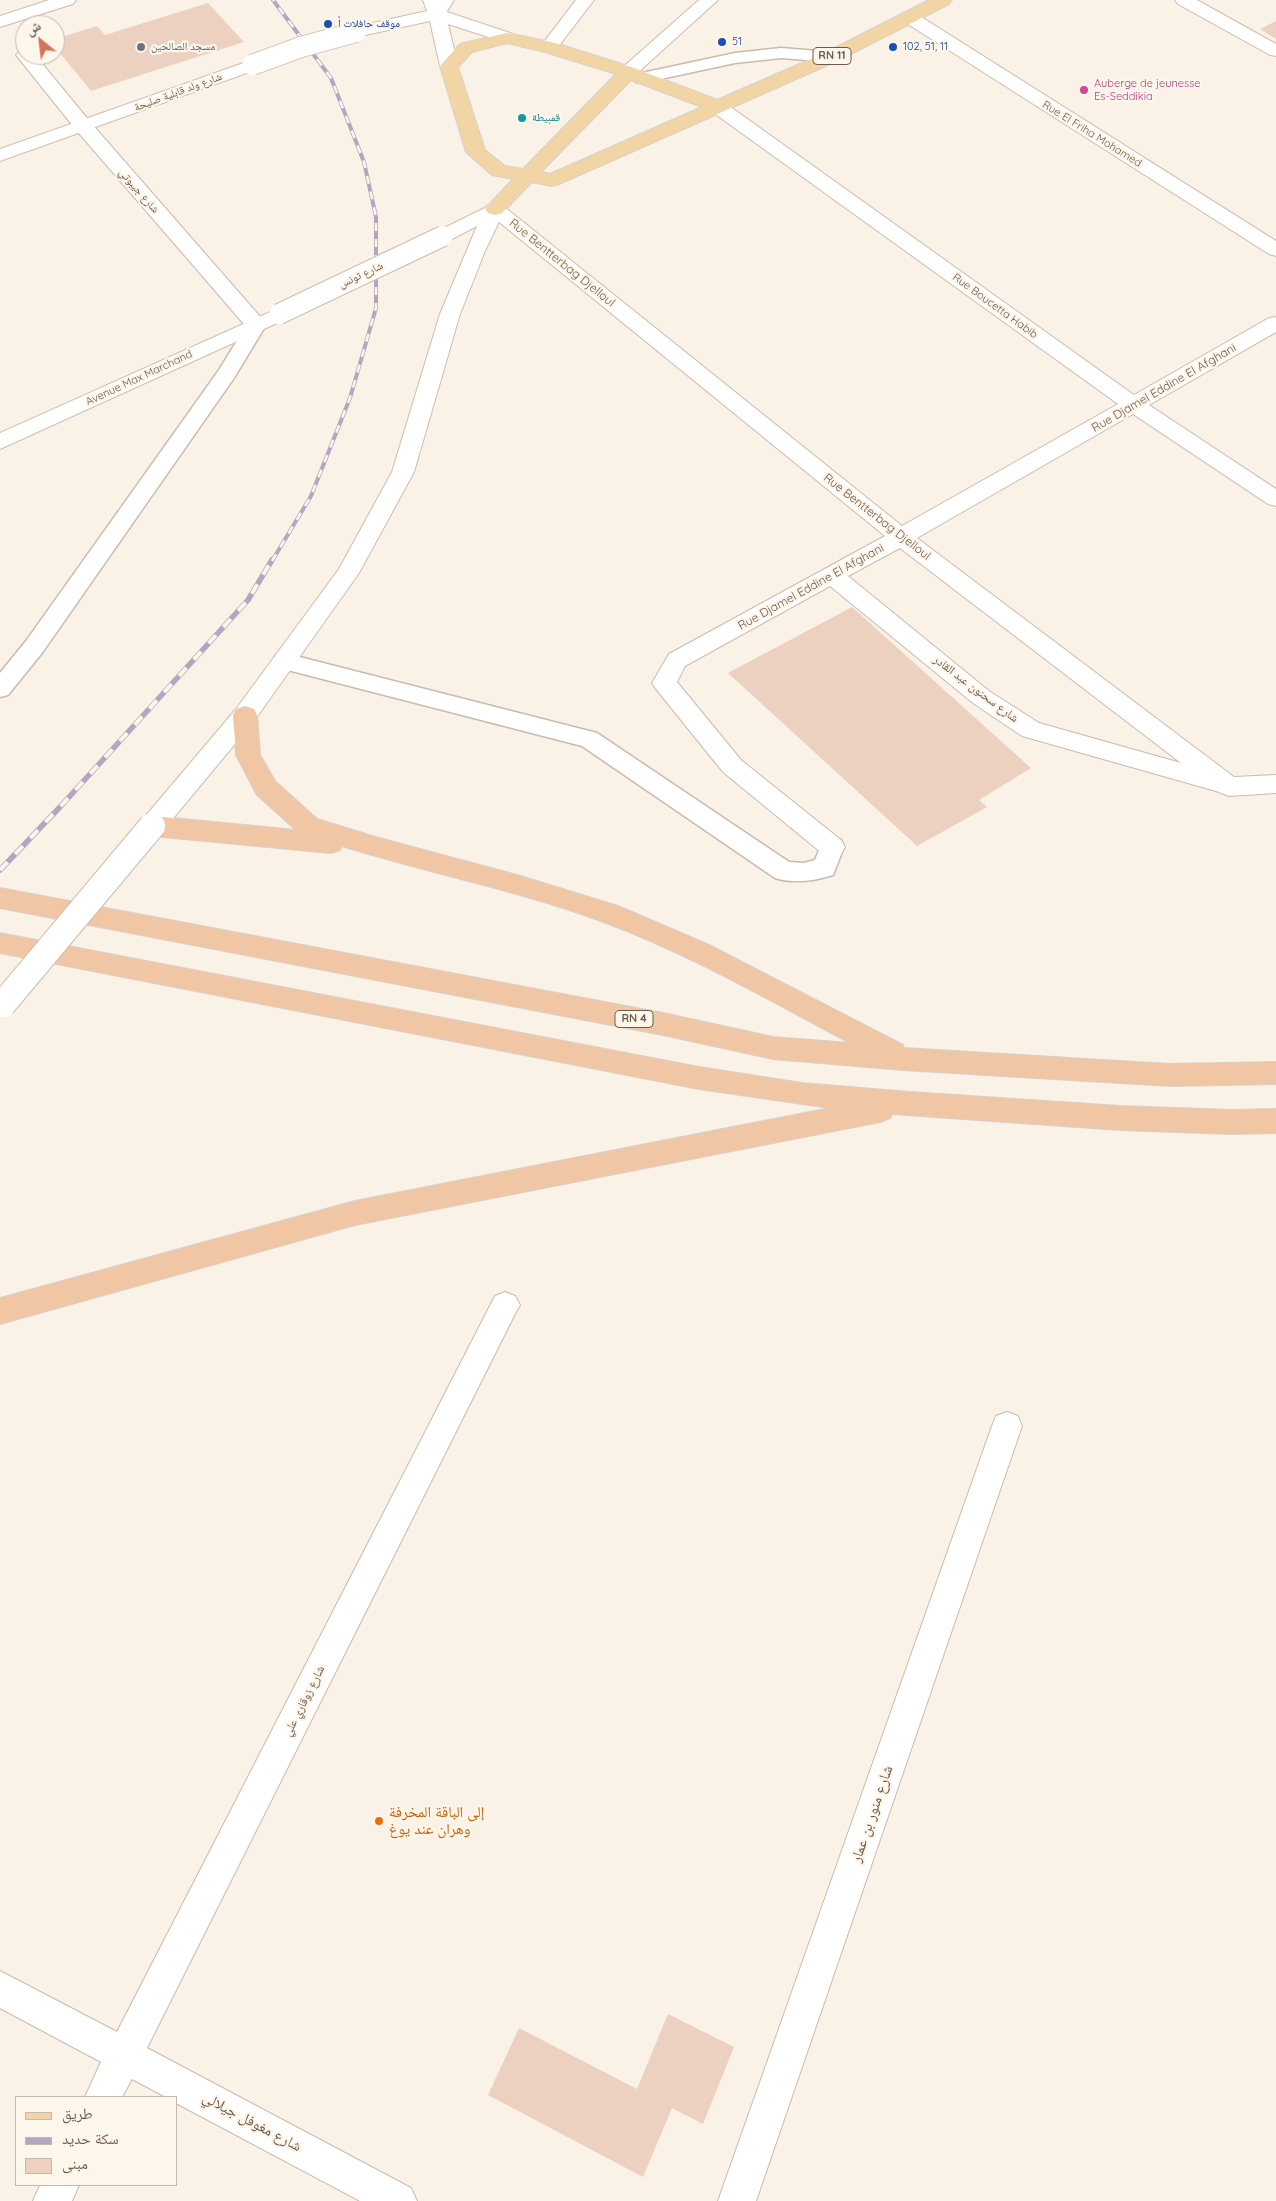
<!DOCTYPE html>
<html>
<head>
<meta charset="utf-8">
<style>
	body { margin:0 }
	#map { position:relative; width:1276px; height:2201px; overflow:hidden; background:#faf2e6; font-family:Quicksand,"Noto Naskh Arabic",sans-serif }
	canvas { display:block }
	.legend { position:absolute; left:15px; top:2096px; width:162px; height:90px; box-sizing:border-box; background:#fdf6eb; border:1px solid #c5b8ac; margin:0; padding:6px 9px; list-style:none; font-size:15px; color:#705a4d }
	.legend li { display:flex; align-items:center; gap:10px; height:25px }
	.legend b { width:25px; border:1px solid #c5b8ac }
	.north { position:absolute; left:15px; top:15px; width:50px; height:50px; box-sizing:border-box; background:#fdf6eb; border:1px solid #c5b8ac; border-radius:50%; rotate:331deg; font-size:14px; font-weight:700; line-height:20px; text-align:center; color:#705a4d }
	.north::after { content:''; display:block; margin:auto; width:18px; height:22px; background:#d77357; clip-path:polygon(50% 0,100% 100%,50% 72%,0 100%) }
</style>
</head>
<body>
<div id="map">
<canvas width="1276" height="2201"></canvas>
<ul class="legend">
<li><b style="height:6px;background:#f2d5a5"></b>طريق</li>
<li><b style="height:6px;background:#b5a5c2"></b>سكة حديد</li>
<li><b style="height:14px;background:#ecd1c0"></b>مبنى</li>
</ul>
<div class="north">ش</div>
</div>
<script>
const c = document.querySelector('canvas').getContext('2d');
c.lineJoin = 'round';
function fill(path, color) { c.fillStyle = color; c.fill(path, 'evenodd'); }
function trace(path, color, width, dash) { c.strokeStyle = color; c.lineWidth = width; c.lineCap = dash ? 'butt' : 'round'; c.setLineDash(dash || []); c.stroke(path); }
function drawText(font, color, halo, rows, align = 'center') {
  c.font = font + ' Quicksand,"Noto Naskh Arabic",sans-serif'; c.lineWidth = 4.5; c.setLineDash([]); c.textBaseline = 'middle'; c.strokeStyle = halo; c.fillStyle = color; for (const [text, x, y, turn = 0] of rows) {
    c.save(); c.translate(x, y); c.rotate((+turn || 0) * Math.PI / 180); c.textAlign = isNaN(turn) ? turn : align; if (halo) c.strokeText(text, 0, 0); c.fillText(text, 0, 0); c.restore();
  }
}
fill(new Path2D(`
	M 208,3 L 244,42 L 91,91 L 59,52 L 55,54 L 55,39 L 97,26 L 105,35 Z
	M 1276,21 L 1276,39 L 1260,29 Z
	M 852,607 L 1031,768 L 979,800 L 987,807 L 917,846 L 728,673 Z
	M 668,2014 L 734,2047 L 703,2124 L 672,2108 L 643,2177 L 488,2095 L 519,2028 L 637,2089 Z`), '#ecd1c0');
const service = new Path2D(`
	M 781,48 L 831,52 L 837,53 L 840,57 L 837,61 L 831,62 L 781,58 L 735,63 L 642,83 L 636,82 L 633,78 L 636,74 L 642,73 L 735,53 Z
	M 256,319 L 263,321 L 266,325 L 234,378 L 42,653 L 8,695 L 0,697 L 0,673 L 26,641 L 219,370 L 249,321 Z
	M 284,653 L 597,733 L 789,862 L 804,863 L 815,860 L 823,840 L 832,838 L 841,840 L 844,847 L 833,875 C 814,881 795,884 775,878 L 582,746 L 276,667 L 273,661 L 276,655 Z`);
const minor = new Path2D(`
	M 49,0 L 76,0 L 73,4 L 0,27 L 0,16 Z
	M 436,0 L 454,0 L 443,18 L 437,19 L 431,18 L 428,14 Z
	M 1175,0 L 1197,0 L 1276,44 L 1276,56 L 1270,55 L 1178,4 Z
	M 909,12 L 915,13 L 1276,241 L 1276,256 L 1269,254 L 903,21 L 900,17 L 903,13 Z
	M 25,50 L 25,55 L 35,55 L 91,123 L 263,320 L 266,325 L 263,330 L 256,331 L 249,330 L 77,131 L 16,55 L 19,51 Z
	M 718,101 L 725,103 L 1134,395 L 1269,318 L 1276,317 L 1276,332 L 1149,405 L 1276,489 L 1276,506 L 1268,504 L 1133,414 L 917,538 L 1234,777 L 1276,775 L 1276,793 L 1229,796 L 1216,791 L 1022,736 L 973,703 L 830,586 L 685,666 L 677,682 L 741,760 L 841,840 L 845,847 L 841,854 L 832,857 L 823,854 L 723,772 L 656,689 L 652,683 L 669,654 L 885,536 L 488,213 L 485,209 L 488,205 L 495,203 L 502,205 L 902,526 L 1118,404 L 711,111 L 709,107 L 711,103 ZM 900,548 L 1181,763 L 1039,723 L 989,691 L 848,576 Z
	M 505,1292 L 515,1296 L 520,1305 L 515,1314 L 147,2048 L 411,2188 L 417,2201 L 360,2201 L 176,2103 L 176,2097 L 166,2097 L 132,2079 L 122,2097 L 85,2097 L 101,2062 L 0,2008 L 0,1971 L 117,2032 L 495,1296 Z
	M 1007,1412 L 1018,1416 L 1022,1426 L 756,2201 L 718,2201 L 992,1426 L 996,1416 Z
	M 40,2185 L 79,2185 L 72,2201 L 33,2201 Z`);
const tertiary = new Path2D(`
	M 576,0 L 594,0 L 555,51 L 549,52 L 543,51 L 540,47 Z`);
const secondary = new Path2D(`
	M 423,0 L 439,0 L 444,11 L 513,34 L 516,38 L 513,42 L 507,43 L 448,24 L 458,66 L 455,70 L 449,71 L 443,70 L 440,66 L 430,21 L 356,37 L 350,36 L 347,32 L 350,28 L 427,11 Z
	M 699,0 L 718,0 L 634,76 L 628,77 L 622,76 L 619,72 L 622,68 Z
	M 252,60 L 258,61 L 261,65 L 258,69 L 0,161 L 0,149 Z
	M 495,203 L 502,205 L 505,209 L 485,251 L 460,314 L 414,472 L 359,573 L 254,721 L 161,833 L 152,836 L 143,833 L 139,826 L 143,819 L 236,709 L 339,569 L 392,472 L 440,314 L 477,226 L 450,240 L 443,242 L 436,240 L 433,236 L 436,232 Z
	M 279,308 L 286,309 L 289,314 L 286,319 L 0,449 L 0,433 Z`);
const primary = new Path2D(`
	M 929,0 L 952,0 L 949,4 L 837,61 L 559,184 L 552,186 L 532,182 L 502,213 L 495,215 L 488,213 L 485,209 L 513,179 L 492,175 L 466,152 L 440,66 L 460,44 L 507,33 L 555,43 L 634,68 L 717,100 L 825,53 ZM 507,43 L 545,52 L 616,74 L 523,169 L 505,166 L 485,150 L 458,67 L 472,52 ZM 631,80 L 702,107 L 550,174 L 541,172 Z`);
const trunk = new Path2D(`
	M 245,706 L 254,709 L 257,715 L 260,755 L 275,781 L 317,819 L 379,838 L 517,875 L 618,906 L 709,945 L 903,1045 L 904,1048 L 1170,1064 L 1276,1062 L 1276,1084 L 1170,1086 L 903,1070 L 773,1059 L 663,1035 L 0,908 L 0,888 L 663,1013 L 773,1037 L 850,1043 C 769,1000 688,953 601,921 C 517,890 428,873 342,846 L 340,850 L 331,853 L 152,836 L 143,833 L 139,826 L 143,819 L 152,816 L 296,830 L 257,795 L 236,755 L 233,715 L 236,709 Z
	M 0,933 L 699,1067 L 802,1083 L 910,1092 L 1120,1106 L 1231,1110 L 1276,1109 L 1276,1133 L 1231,1134 L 1120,1130 L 892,1114 L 890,1118 L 880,1122 L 355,1225 L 0,1324 L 0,1298 L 355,1201 L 830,1108 L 699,1089 L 0,953 Z`);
trace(service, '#cabaad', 3);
trace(minor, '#cabaad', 2);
trace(tertiary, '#cabaad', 2);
trace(secondary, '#cfbcae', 2);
trace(primary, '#d7d1cd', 2);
trace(trunk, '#d7d1cd', 2);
fill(service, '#fff');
fill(minor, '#fff');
fill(tertiary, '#fff');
fill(secondary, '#fff');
fill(primary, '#f2d5a5');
fill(trunk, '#f0c6a4');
const railFar1 = new Path2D(`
	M 272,561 L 311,496 L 350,398 L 376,308 L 376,217 L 364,162 L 331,78 L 273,0`);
const rail = new Path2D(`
	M 0,870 L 60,807 L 248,600 L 272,560`);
trace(railFar1, '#b5a5c2', 4);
trace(rail, '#b5a5c2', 5.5);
trace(railFar1, '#fdf6eb', 2.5, [8]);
trace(rail, '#fdf6eb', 4, [11]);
const secondaryBridgeFar1 = new Path2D(`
	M 252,65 L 301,47 L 356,32
	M 279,314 L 443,236`);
const secondaryBridge = new Path2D(`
	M 3,1004 L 152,826`);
trace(secondaryBridgeFar1, '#cfbcae', 22, []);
trace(secondaryBridge, '#cfbcae', 28, []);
trace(secondaryBridgeFar1, '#fff', 20);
trace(secondaryBridge, '#fff', 26);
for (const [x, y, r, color] of [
	[328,24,5,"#1a4fb4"],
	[722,42,5,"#1a4fb4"],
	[141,47,5,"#6b7280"],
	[893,47,5,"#1a4fb4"],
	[1084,90,5,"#d1479c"],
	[522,118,5,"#0f9aa8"],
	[379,1821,5,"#e8710a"]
]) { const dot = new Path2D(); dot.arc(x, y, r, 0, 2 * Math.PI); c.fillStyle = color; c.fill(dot); trace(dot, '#fdf6eb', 2); }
drawText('11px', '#164399', '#fdf6eb', [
	["موقف حافلات أ",338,24],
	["51",732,42],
	["102, 51, 11",903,47]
], 'left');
drawText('11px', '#5b616d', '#fdf6eb', [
	["مسجد الصالحين",151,47]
], 'left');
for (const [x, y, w] of [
	[832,56,38],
	[634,1019,38]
]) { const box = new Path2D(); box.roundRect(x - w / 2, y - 8.5, w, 17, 4); c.fillStyle = '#fdf6eb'; c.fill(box); trace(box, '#705a4d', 1); }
drawText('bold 11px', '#705a4d', null, [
	["RN 11",832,56],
	["RN 4",634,1019]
]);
drawText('11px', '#b23c85', '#fdf6eb', [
	["Auberge de jeunesse",1094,84],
	["Es-Seddikia",1094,97]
], 'left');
drawText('11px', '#705a4d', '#fdf6eb', [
	["شارع ولد قابلية صليحة",178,92,-20],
	["Rue El Friha Mohamed",1092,134,32],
	["شارع جيبوتي",139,191,49],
	["شارع تونس",361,275,-25],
	["Rue Boucetta Habib",995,306,36],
	["Avenue Max Marchand",139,378,-25]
]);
drawText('11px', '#0d838f', '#fdf6eb', [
	["قمبيطة",532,118]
], 'left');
drawText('12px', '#705a4d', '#fdf6eb', [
	["Rue Bentterbag Djelloul",562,263,39],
	["Rue Djamel Eddine El Afghani",1164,388,-30],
	["Rue Bentterbag Djelloul",877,517,38],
	["Rue Djamel Eddine El Afghani",811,587,-29],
	["شارع سحنون عبد القادر",976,689,37],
	["شارع زوقاري علي",304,1701,-63]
]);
drawText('15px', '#c56008', '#fdf6eb', [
	["إلى الباقة المخرفة",389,1812],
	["وهران عند يوغ",389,1829]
], 'left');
drawText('15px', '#705a4d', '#fdf6eb', [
	["شارع منور بن عمار",872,1814,-71],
	["شارع مغوفل جيلالي",252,2122,28]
]);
</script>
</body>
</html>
